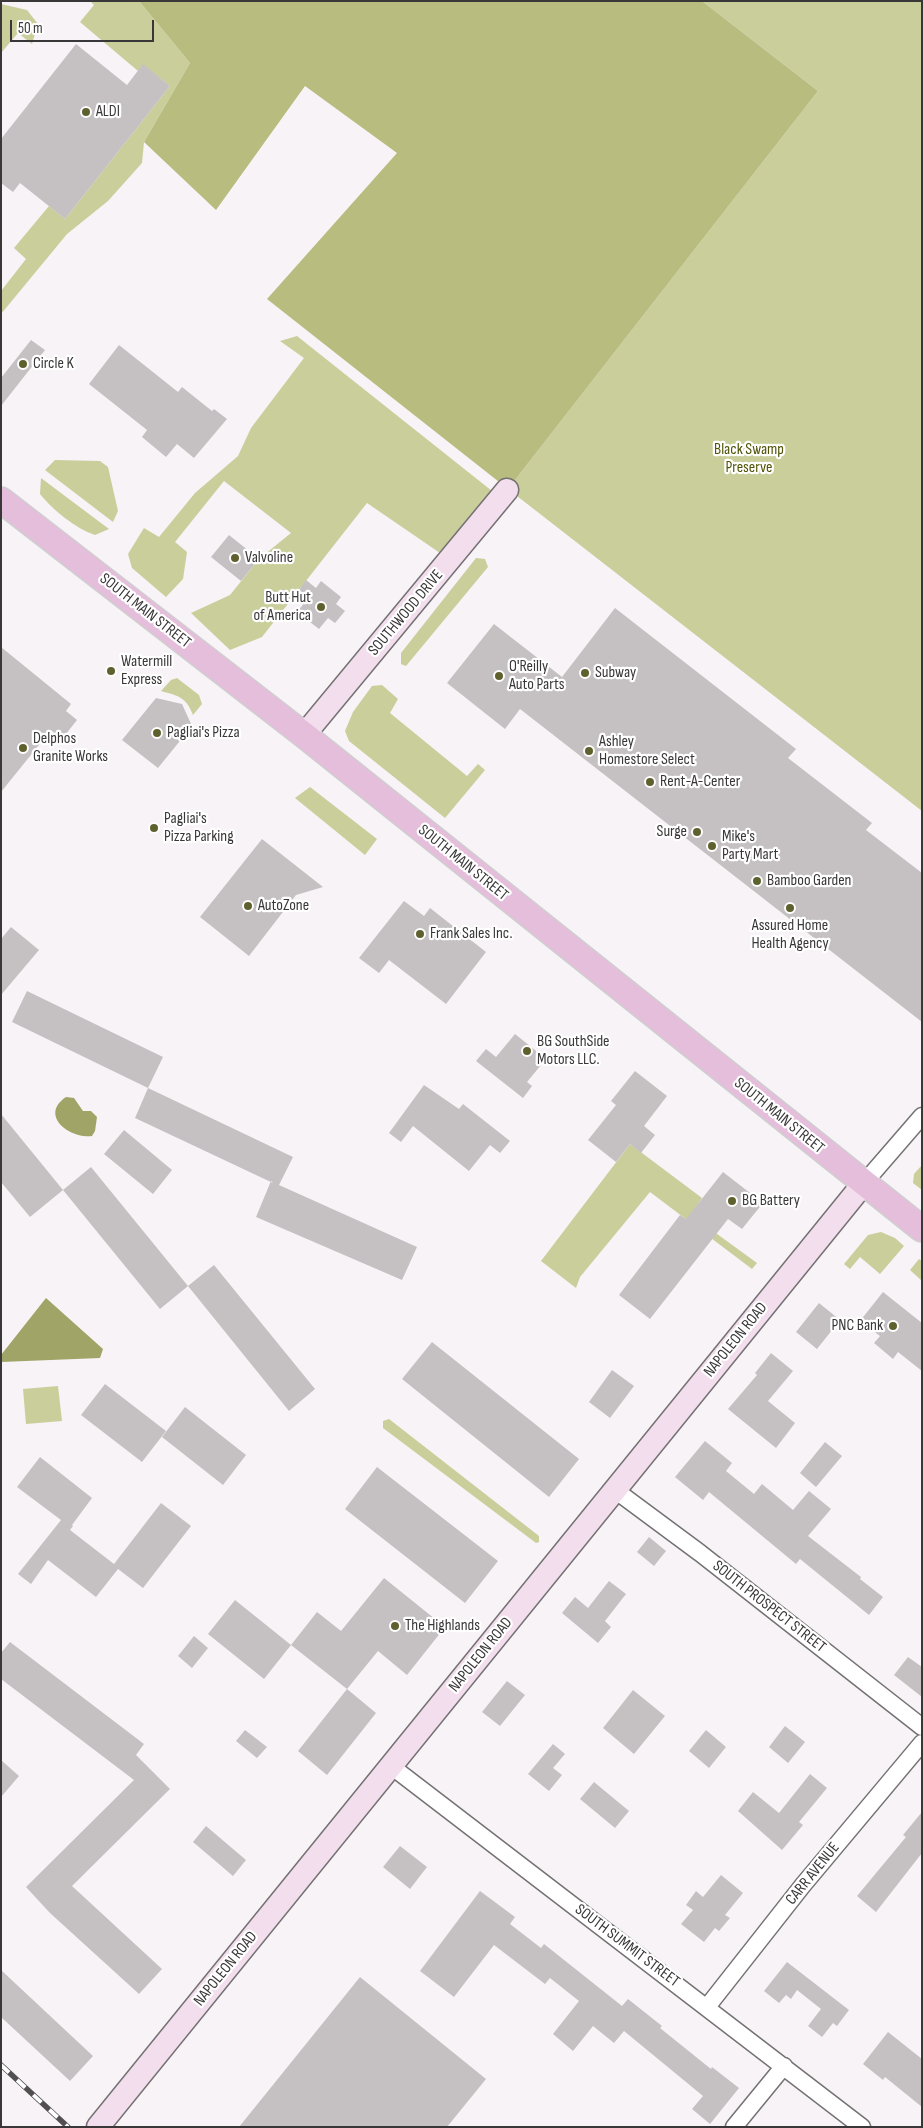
<!DOCTYPE html>
<html>
<head>
<meta charset="utf-8">
<style>
	body { margin:0 }
	#map { position:relative; width:923px; height:2128px; overflow:hidden; background:#f7f3f6; font-family:"Sofia Sans Condensed",sans-serif }
	canvas { display:block }
	.frame { position:absolute; inset:0; border:2px solid #393738; pointer-events:none }
	.scale { position:absolute; left:10px; top:20px; width:144px; height:22px; box-sizing:border-box; border:2px solid #393738; border-top:0; padding-left:6px; font-size:15px; line-height:18px; white-space:nowrap; color:#393738; -webkit-text-stroke:4px #fff; paint-order:stroke }
</style>
</head>
<body>
<div id="map">
<canvas width="923" height="2128"></canvas>
<div class="frame"></div>
<div class="scale">50 m</div>
</div>
<script>
const c = document.querySelector('canvas').getContext('2d');
c.lineJoin = 'round';
function fill(path, color) { c.fillStyle = color; c.fill(path, 'evenodd'); }
function trace(path, color, width, dash) { c.strokeStyle = color; c.lineWidth = width; c.lineCap = dash ? 'butt' : 'round'; c.setLineDash(dash || []); c.stroke(path); }
function drawText(font, color, halo, rows, align = 'center') {
  c.font = font + ' "Sofia Sans Condensed",sans-serif'; c.lineWidth = 4.5; c.setLineDash([]); c.textBaseline = 'middle'; c.strokeStyle = halo; c.fillStyle = color; for (const [text, x, y, turn = 0] of rows) {
    c.save(); c.translate(x, y); c.rotate((+turn || 0) * Math.PI / 180); c.textAlign = isNaN(turn) ? turn : align; if (halo) c.strokeText(text, 0, 0); c.fillText(text, 0, 0); c.restore();
  }
}
fill(new Path2D(`
	M 90,1 L 139,1 L 190,63 L 144,142 L 142,163 L 108,201 L 67,234 L 1,314 L 1,291 L 26,259 L 14,248 L 49,206 L 65,219 L 170,86 L 143,65 L 138,71 L 80,22 L 94,5 Z
	M 702,1 L 922,1 L 922,811 L 508,489 L 818,91 Z
	M 1,4 L 27,10 L 38,24 L 32,44 L 18,33 L 1,53 Z
	M 297,336 L 492,491 L 440,553 L 367,503 L 262,637 L 230,650 L 191,613 L 230,595 L 259,559 L 291,533 L 224,481 L 175,542 L 187,552 L 183,579 L 166,597 L 132,568 L 128,554 L 144,528 L 159,537 L 195,493 L 238,456 L 251,428 L 304,358 L 280,341 Z
	M 55,460 L 100,461 L 108,467 L 118,511 L 113,522 L 45,470 Z
	M 41,478 L 109,529 L 95,535 C 75,528 53,510 40,494 Z
	M 476,558 L 485,559 L 488,567 L 406,666 L 401,664 L 401,653 Z
	M 177,678 L 199,695 L 202,704 L 193,715 C 186,697 179,696 161,691 L 171,680 Z
	M 382,685 L 398,699 L 390,713 L 467,776 L 478,764 L 485,770 L 445,818 L 349,741 L 345,731 L 353,712 L 372,686 Z
	M 310,787 L 377,839 L 365,855 L 295,798 Z
	M 630,1144 L 702,1198 L 691,1215 L 757,1263 L 752,1269 L 650,1192 L 580,1277 L 576,1288 L 541,1261 Z
	M 922,1165 L 922,1190 L 913,1183 L 914,1174 Z
	M 881,1232 L 895,1238 L 904,1246 L 880,1274 L 860,1257 L 850,1269 L 844,1264 L 868,1235 Z
	M 919,1259 L 922,1261 L 922,1281 L 910,1270 Z
	M 58,1386 L 62,1421 L 26,1424 L 23,1389 Z
	M 389,1419 L 539,1536 L 539,1542 L 536,1543 L 383,1428 L 383,1421 Z`), '#cace9b');
fill(new Path2D(`
	M 139,1 L 702,1 L 818,91 L 508,489 L 267,299 L 397,153 L 305,86 L 216,210 L 144,142 L 190,63 Z`), '#b8bc7e');
fill(new Path2D(`
	M 66,1097 L 74,1098 L 83,1111 L 91,1111 L 97,1117 L 95,1131 L 92,1136 C 69,1139 39,1115 66,1097 Z
	M 46,1298 L 103,1349 L 100,1358 L 1,1362 L 1,1355 Z`), '#a0a466');
fill(new Path2D(`
	M 76,44 L 127,85 L 143,64 L 170,86 L 65,219 L 20,183 L 13,192 L 1,183 L 1,139 Z
	M 31,340 L 45,350 L 1,406 L 1,378 Z
	M 119,345 L 178,392 L 182,387 L 212,411 L 214,409 L 227,419 L 194,458 L 177,444 L 166,457 L 142,437 L 147,430 L 89,384 Z
	M 229,535 L 259,559 L 241,581 L 211,557 Z
	M 306,580 L 316,588 L 321,581 L 341,597 L 336,604 L 345,611 L 335,623 L 328,618 L 319,629 L 297,612 L 306,601 L 296,594 Z
	M 615,608 L 796,749 L 788,758 L 872,823 L 866,830 L 922,873 L 922,1022 L 520,709 L 505,729 L 447,683 L 494,624 L 562,677 Z
	M 1,647 L 71,704 L 66,711 L 77,720 L 62,739 L 51,730 L 1,792 Z
	M 156,698 L 182,704 L 192,726 L 158,768 L 122,740 Z
	M 262,839 L 323,887 L 296,895 L 249,956 L 200,917 Z
	M 404,901 L 424,916 L 430,908 L 486,952 L 446,1004 L 389,960 L 379,973 L 359,958 Z
	M 11,927 L 39,950 L 1,995 L 1,939 Z
	M 27,991 L 163,1057 L 148,1088 L 12,1022 Z
	M 515,1034 L 546,1059 L 527,1082 L 532,1086 L 523,1098 L 476,1061 L 486,1049 L 496,1057 Z
	M 635,1071 L 667,1096 L 644,1126 L 655,1135 L 641,1153 L 630,1144 L 616,1162 L 588,1140 L 616,1105 L 611,1101 Z
	M 424,1085 L 459,1109 L 463,1104 L 510,1141 L 500,1153 L 490,1145 L 469,1171 L 413,1126 L 401,1142 L 389,1133 Z
	M 148,1088 L 293,1157 L 279,1185 L 417,1247 L 402,1280 L 256,1217 L 271,1181 L 273,1183 L 135,1118 Z
	M 1,1114 L 63,1190 L 30,1217 L 1,1182 Z
	M 124,1130 L 172,1170 L 153,1194 L 104,1154 Z
	M 91,1167 L 188,1286 L 160,1309 L 63,1190 Z
	M 723,1172 L 763,1203 L 742,1229 L 728,1219 L 650,1319 L 619,1295 L 680,1215 L 686,1219 Z
	M 214,1265 L 315,1389 L 289,1411 L 188,1286 Z
	M 883,1292 L 922,1323 L 922,1371 L 898,1352 L 893,1359 L 874,1343 L 880,1336 L 860,1321 Z
	M 819,1303 L 840,1320 L 817,1349 L 796,1332 Z
	M 432,1342 L 579,1459 L 549,1497 L 402,1379 Z
	M 771,1353 L 793,1371 L 768,1401 L 795,1423 L 776,1448 L 728,1409 L 757,1375 L 755,1373 Z
	M 612,1370 L 634,1386 L 610,1418 L 589,1402 Z
	M 105,1384 L 166,1431 L 142,1462 L 81,1415 Z
	M 185,1407 L 246,1455 L 223,1485 L 162,1437 Z
	M 705,1441 L 732,1463 L 726,1471 L 754,1494 L 762,1484 L 793,1510 L 809,1491 L 831,1509 L 808,1536 L 861,1577 L 860,1579 L 883,1597 L 869,1615 L 800,1559 L 796,1564 L 709,1492 L 703,1500 L 675,1477 Z
	M 825,1442 L 842,1456 L 816,1487 L 800,1473 Z
	M 40,1457 L 92,1498 L 72,1525 L 73,1526 L 70,1530 L 114,1564 L 161,1503 L 191,1526 L 143,1588 L 118,1569 L 96,1597 L 48,1560 L 31,1584 L 18,1574 L 61,1520 L 17,1487 Z
	M 377,1467 L 498,1561 L 465,1603 L 345,1509 Z
	M 649,1537 L 666,1551 L 654,1566 L 637,1552 Z
	M 384,1578 L 445,1627 L 407,1675 L 378,1651 L 347,1689 L 291,1645 L 317,1612 L 341,1631 Z
	M 609,1581 L 626,1594 L 605,1621 L 611,1627 L 598,1643 L 562,1613 L 575,1597 L 588,1608 Z
	M 235,1600 L 291,1645 L 264,1679 L 208,1634 Z
	M 194,1636 L 208,1648 L 192,1668 L 178,1656 Z
	M 10,1642 L 144,1744 L 136,1755 L 170,1789 L 72,1886 L 162,1969 L 139,1994 L 50,1913 L 26,1887 L 134,1780 L 1,1679 L 1,1653 Z
	M 908,1657 L 922,1667 L 922,1697 L 894,1675 Z
	M 507,1681 L 525,1695 L 500,1726 L 482,1712 Z
	M 347,1689 L 376,1713 L 327,1775 L 298,1751 Z
	M 633,1690 L 665,1716 L 634,1754 L 603,1728 Z
	M 785,1726 L 805,1742 L 788,1763 L 769,1747 Z
	M 245,1730 L 267,1747 L 257,1758 L 236,1741 Z
	M 706,1730 L 726,1747 L 709,1768 L 689,1751 Z
	M 553,1744 L 565,1754 L 553,1768 L 562,1775 L 549,1791 L 528,1774 Z
	M 1,1760 L 19,1776 L 1,1797 Z
	M 810,1774 L 827,1788 L 799,1822 L 803,1825 L 782,1850 L 738,1811 L 753,1792 L 779,1813 Z
	M 594,1782 L 629,1811 L 615,1828 L 580,1799 Z
	M 922,1812 L 922,1853 L 876,1912 L 857,1896 L 906,1837 L 903,1835 Z
	M 206,1826 L 246,1860 L 233,1876 L 193,1842 Z
	M 400,1846 L 427,1867 L 410,1889 L 383,1867 Z
	M 721,1875 L 743,1893 L 725,1915 L 730,1918 L 719,1931 L 715,1928 L 704,1942 L 681,1924 L 693,1910 L 686,1905 L 696,1891 L 703,1897 Z
	M 480,1891 L 515,1917 L 510,1924 L 541,1948 L 544,1944 L 622,2006 L 628,1999 L 662,2026 L 660,2028 L 711,2069 L 712,2067 L 739,2088 L 710,2124 L 692,2109 L 703,2096 L 624,2031 L 614,2043 L 593,2026 L 573,2051 L 553,2034 L 579,2001 L 550,1978 L 545,1984 L 494,1945 L 454,1997 L 420,1971 Z
	M 787,1962 L 849,2010 L 837,2026 L 833,2023 L 822,2037 L 808,2026 L 821,2009 L 797,1990 L 791,1999 L 786,1995 L 779,2003 L 764,1991 Z
	M 1,1970 L 93,2056 L 70,2081 L 1,2017 Z
	M 360,1977 L 486,2079 L 447,2127 L 239,2127 Z
	M 888,2032 L 922,2059 L 922,2107 L 885,2077 L 883,2080 L 863,2064 Z`), '#c5c1c3');
const street = new Path2D(`
	M 864,1183 L 922,1116
	M 615,1490 L 700,1553 L 922,1727
	M 391,1766 L 862,2127
	M 707,2007 L 803,1885 L 922,1743
	M 734,2127 L 784,2066`);
const secondary = new Path2D(`
	M 304,735 L 507,490
	M 98,2127 L 864,1183`);
const primary = new Path2D(`
	M 1,500 L 304,735 L 922,1229`);
trace(street, '#747173', 19);
trace(secondary, '#747173', 25);
trace(primary, '#cfcfcf', 28);
trace(street, '#fff', 16);
trace(secondary, '#f2deec', 22);
trace(primary, '#e4beda', 25);
const rail = new Path2D(`
	M 1,2065 L 68,2127`);
trace(rail, '#524f51', 5.5);
trace(rail, '#fff', 4, [11]);
for (const [x, y, r, color] of [
	[86,112,5,"#5e612e"],
	[23,364,5,"#5e612e"],
	[235,558,5,"#5e612e"],
	[321,607,5,"#5e612e"],
	[111,671,5,"#5e612e"],
	[585,673,5,"#5e612e"],
	[499,676,5,"#5e612e"],
	[157,733,5,"#5e612e"],
	[23,748,5,"#5e612e"],
	[589,751,5,"#5e612e"],
	[650,782,5,"#5e612e"],
	[154,828,5,"#5e612e"],
	[697,832,5,"#5e612e"],
	[712,846,5,"#5e612e"],
	[757,881,5,"#5e612e"],
	[248,906,5,"#5e612e"],
	[790,908,5,"#5e612e"],
	[420,934,5,"#5e612e"],
	[527,1051,5,"#5e612e"],
	[732,1201,5,"#5e612e"],
	[893,1326,5,"#5e612e"],
	[395,1626,5,"#5e612e"]
]) { const dot = new Path2D(); dot.arc(x, y, r, 0, 2 * Math.PI); c.fillStyle = color; c.fill(dot); trace(dot, '#fff', 2); }
drawText('16px', '#393738', '#fff', [
	["ALDI",96,112],
	["Circle K",33,364],
	["Valvoline",245,558],
	["Butt Hut",311,598,"right"],
	["of America",311,616,"right"],
	["Watermill",121,662],
	["Express",121,680],
	["O'Reilly",509,667],
	["Auto Parts",509,685],
	["Subway",595,673],
	["Pagliai's Pizza",167,733],
	["Delphos",33,739],
	["Granite Works",33,757],
	["Ashley",599,742],
	["Homestore Select",599,760],
	["Rent-A-Center",660,782],
	["Pagliai's",164,819],
	["Pizza Parking",164,837],
	["Surge",687,832,"right"],
	["Mike's",722,837],
	["Party Mart",722,855],
	["Bamboo Garden",767,881],
	["AutoZone",258,906],
	["Assured Home",790,926,"center"],
	["Health Agency",790,944,"center"],
	["Frank Sales Inc.",430,934],
	["BG SouthSide",537,1042],
	["Motors LLC.",537,1060],
	["BG Battery",742,1201],
	["PNC Bank",883,1326,"right"],
	["The Highlands",405,1626]
], 'left');
drawText('16px', '#515307', '#fff', [
	["Black Swamp",749,450],
	["Preserve",749,468]
]);
drawText('16px', '#393738', '#fff', [
	["SOUTH MAIN STREET",145,611,38],
	["SOUTHWOOD DRIVE",406,613,-50],
	["SOUTH MAIN STREET",463,863,39],
	["SOUTH MAIN STREET",779,1116,39],
	["NAPOLEON ROAD",736,1340,-51],
	["SOUTH PROSPECT STREET",769,1607,38],
	["NAPOLEON ROAD",481,1655,-51],
	["CARR AVENUE",813,1874,-51],
	["SOUTH SUMMIT STREET",627,1946,37],
	["NAPOLEON ROAD",226,1969,-51]
]);
</script>
</body>
</html>
